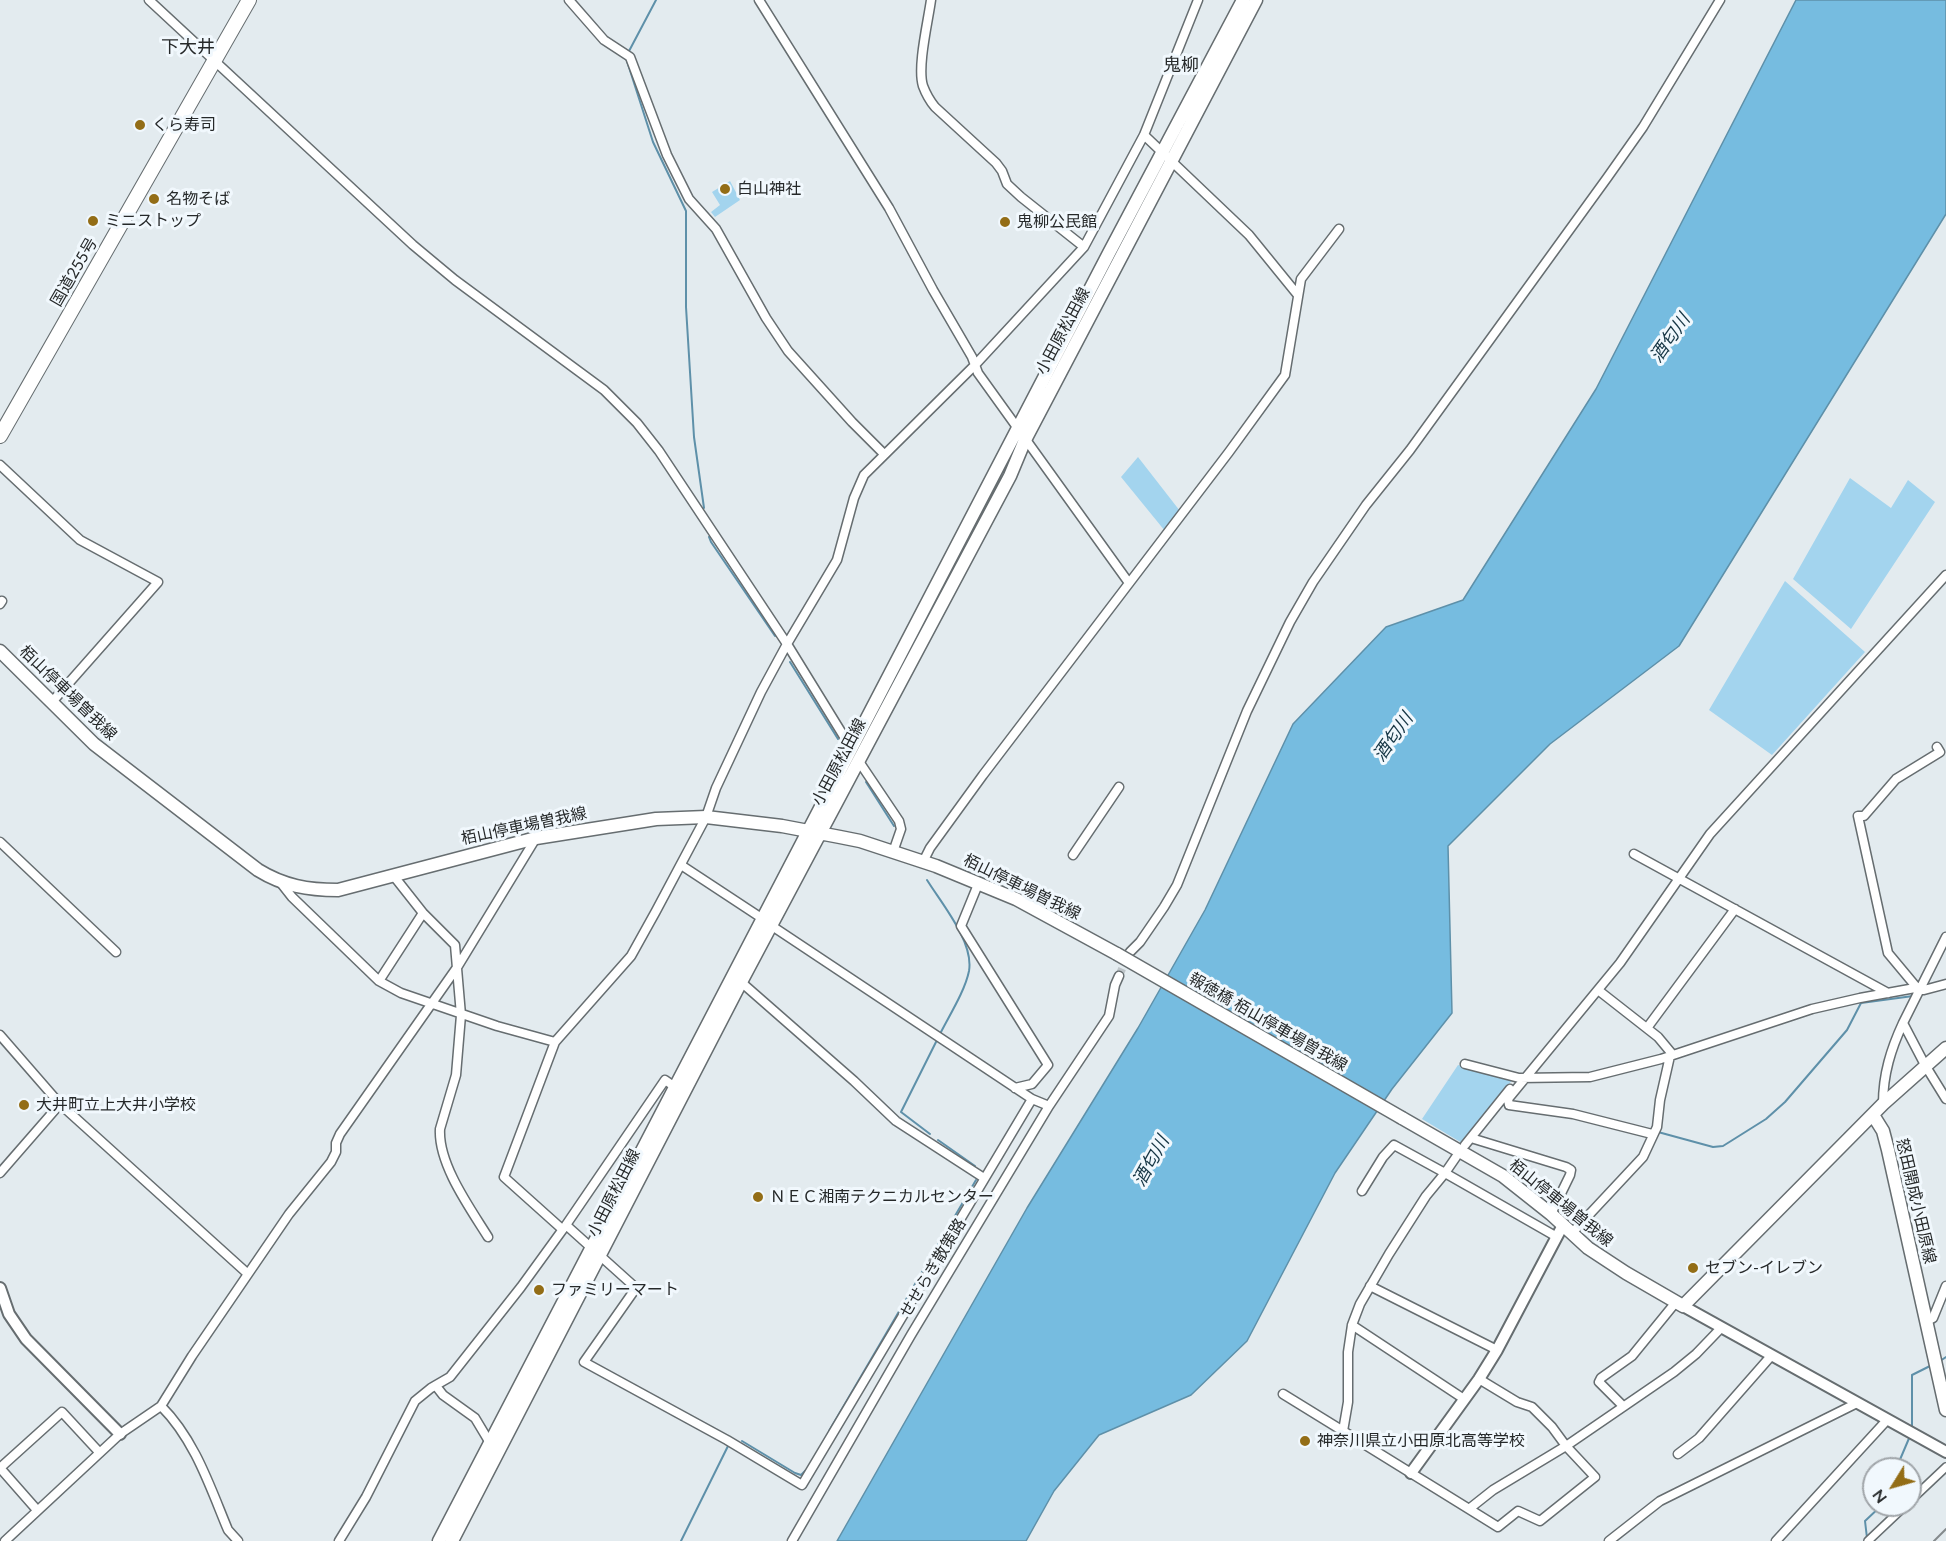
<!DOCTYPE html>
<html>
<head>
<meta charset="utf-8">
<style>
	body { margin:0 }
	#map { position:relative; width:1946px; height:1541px; overflow:hidden; background:#e3ebef; font-family:Lato,sans-serif }
	canvas { display:block }
	.north { position:absolute; left:1862px; top:1457px; width:60px; height:60px; box-sizing:border-box; background:#f1f8fd; border:2px solid #a0a5a9; border-radius:50%; rotate:233deg; font-size:16px; font-weight:700; line-height:24px; text-align:center; color:#26292a }
	.north::after { content:''; display:block; margin:auto; width:21px; height:27px; background:#936d16; clip-path:polygon(50% 0,100% 100%,50% 72%,0 100%) }
</style>
</head>
<body>
<div id="map">
<canvas width="1946" height="1541"></canvas>
<div class="north">N</div>
</div>
<script>
const c = document.querySelector('canvas').getContext('2d');
c.lineJoin = 'round';
function fill(path, color) { c.fillStyle = color; c.fill(path, 'evenodd'); }
function trace(path, color, width, dash) { c.strokeStyle = color; c.lineWidth = width; c.lineCap = dash ? 'butt' : 'round'; c.setLineDash(dash || []); c.stroke(path); }
function drawText(font, color, halo, rows, align = 'center') {
  c.font = font + ' Lato,"Noto Sans JP",sans-serif'; c.lineWidth = 6; c.setLineDash([]); c.textBaseline = 'middle'; c.strokeStyle = halo; c.fillStyle = color; for (const [text, x, y, turn = 0] of rows) {
    c.save(); c.translate(x, y); c.rotate((+turn || 0) * Math.PI / 180); c.textAlign = isNaN(turn) ? turn : align; if (halo) c.strokeText(text, 0, 0); c.fillText(text, 0, 0); c.restore();
  }
}
fill(new Path2D(`
	M 730,181 L 740,200 L 715,217 L 711,212 L 720,205 L 712,192 Z
	M 1138,457 L 1180,511 L 1165,531 L 1121,477 Z
	M 1850,478 L 1891,508 L 1908,480 L 1935,502 L 1851,629 L 1793,579 Z
	M 1785,581 L 1865,652 L 1772,755 L 1709,710 Z
	M 1458,1065 L 1513,1079 L 1462,1143 L 1422,1119 Z`), '#a3d4ee');
const water = new Path2D(`
	M 1796,0 L 1946,0 L 1946,214 L 1679,646 L 1550,744 L 1448,846 L 1452,1013 L 1392,1089 L 1335,1173 L 1247,1341 L 1191,1395 L 1099,1435 L 1054,1491 L 1026,1541 L 837,1541 L 1027,1208 L 1138,1028 L 1205,910 L 1293,724 L 1386,627 L 1463,600 L 1596,389 Z`);
fill(water, '#76bce0');
trace(water, '#5e90a9', 1.5);
trace(new Path2D(`
	M 628,53 L 656,0
	M 626,58 L 653,142 L 686,211 L 686,307 L 694,437 L 704,508
	M 709,537 L 711,542 L 775,636
	M 790,662 L 838,739
	M 866,782 L 894,826
	M 927,880 C 942,904 974,942 969,971 C 965,991 949,1016 940,1034
	M 1658,1132 L 1713,1147 L 1723,1146 L 1766,1119 L 1785,1102 L 1847,1030 L 1861,1003 L 1913,996
	M 930,1134 L 901,1112 L 937,1040
	M 938,1140 L 975,1166
	M 1940,1361 L 1946,1357
	M 1912,1427 L 1912,1375 L 1932,1365
	M 829,1431 L 976,1180
	M 742,1441 L 795,1473 L 801,1475 L 806,1470
	M 1896,1469 L 1910,1436
	M 1867,1538 L 1865,1521 L 1882,1505
	M 681,1541 L 728,1446`), '#5e90a9', 2);
trace(new Path2D(`
	M 1119,976 L 1128,955`), '#bdc4c8', 8, [8, 4]);
const pedestrian = new Path2D(`
	M 1910,1501 L 1946,1467
	M 1868,1541 L 1906,1505`);
const minor = new Path2D(`
	M 149,0 L 413,245 L 455,280 L 604,390 L 637,423 L 659,451 L 787,644 L 851,748
	M 569,0 L 604,40 L 630,57 L 667,155 L 689,199 L 716,229 L 766,318 L 788,351 L 852,422 L 884,454
	M 759,0 L 889,208 L 933,290 L 972,357 L 978,373 L 1129,583
	M 931,0 C 928,22 917,67 923,86 C 926,94 930,101 935,107 L 996,163 L 1002,171 L 1007,184 L 1021,197 L 1084,247
	M 1144,135 L 1249,235 L 1297,294
	M 0,465 L 80,540 L 158,582 L 52,702
	M 0,604 L 2,601
	M 858,760 L 899,821 L 901,829 L 893,852
	M 0,842 L 116,952
	M 1634,854 L 1888,993
	M 1073,855 L 1119,787
	M 923,862 L 930,848 L 983,775 L 1229,452 L 1285,375 L 1301,279 L 1339,229
	M 681,865 L 763,919
	M 393,875 L 423,913 L 455,945 L 461,1015 L 456,1075 L 440,1129 C 438,1164 470,1208 488,1237
	M 979,882 L 961,926 L 1048,1065 L 1032,1084 L 1015,1088
	M 281,883 L 292,897 L 379,981 L 401,993 L 497,1026 L 555,1042
	M 772,926 L 1032,1099 L 1049,1106
	M 1946,937 L 1903,1023 L 1925,1065 L 1946,1099
	M 1130,952 L 1140,942 L 1164,907 L 1177,885 L 1247,711 L 1290,622 L 1313,582 L 1366,505 L 1410,450 L 1607,178 L 1643,127 L 1720,0
	M 379,981 L 423,913
	M 741,982 L 854,1081 L 896,1121 L 984,1178
	M 1918,989 L 1888,953 L 1858,816 L 1864,816 L 1896,779 L 1940,752 L 1937,747
	M 1598,990 L 1658,1037 L 1673,1055
	M 1647,1028 L 1735,909
	M 0,1035 L 60,1104 L 248,1274
	M 1465,1064 L 1519,1078 L 1590,1077 L 1661,1059 L 1812,1009 L 1860,998 L 1915,988 L 1924,990 L 1946,984
	M 1883,1104 C 1883,1074 1891,1049 1903,1023
	M 1652,1134 L 1573,1114 L 1509,1105 L 1508,1099 L 1620,963 L 1710,834 L 1946,575
	M 1471,1138 L 1566,1167 L 1571,1170 L 1570,1175 L 1551,1214
	M 1465,1145 L 1510,1089
	M 0,1173 L 60,1104
	M 1362,1191 L 1383,1157 L 1394,1145 L 1445,1173 L 1456,1157
	M 566,1225 L 665,1080 L 675,1087
	M 562,1229 L 504,1177 L 555,1042 L 631,956 L 656,911 L 706,817 L 716,788 L 761,692 L 787,644 L 837,560 L 854,498 L 864,475 L 975,365 L 1084,247 L 1144,135 L 1198,0
	M 1572,1233 L 1643,1157 L 1657,1127 L 1660,1100 L 1670,1056
	M 1557,1237 L 1445,1173 L 1426,1196 L 1389,1254 L 1360,1304 L 1352,1325 L 1348,1352 L 1348,1402 L 1343,1431 L 1469,1509 L 1493,1490 L 1566,1446 L 1674,1372 L 1696,1354 L 1721,1328
	M 1370,1286 L 1497,1350
	M 1927,1321 L 1933,1318 L 1946,1286
	M 1352,1325 L 1464,1399
	M 436,1386 L 443,1395 L 475,1418 L 490,1443
	M 1283,1394 L 1343,1431
	M 161,1406 C 195,1440 210,1487 228,1530 L 238,1541
	M 1623,1406 L 1599,1382 L 1601,1378 L 1632,1356 L 1676,1302
	M 1678,1454 L 1699,1438 L 1771,1356
	M 0,1468 L 62,1412 L 99,1452
	M 0,1468 L 37,1510
	M 1469,1509 L 1498,1527 L 1518,1511 L 1540,1521 L 1595,1477 L 1566,1446 L 1552,1427 L 1532,1407 L 1517,1402 L 1479,1379
	M 5,1541 L 120,1434 L 161,1406 L 192,1356 L 289,1214 L 331,1162 L 336,1152 L 336,1143 L 340,1134 L 458,966 L 536,838
	M 339,1541 L 366,1497 L 415,1401 L 431,1388 L 450,1377 L 521,1287 L 566,1225 L 636,1288 L 584,1362 L 727,1440 L 802,1485 L 1032,1099
	M 792,1541 L 911,1335 L 1049,1106 L 1109,1016 L 1115,985 L 1119,976
	M 1609,1541 L 1660,1501 L 1857,1403
	M 1776,1541 L 1887,1420`);
const tertiary = new Path2D(`
	M 0,1288 L 9,1314 L 26,1339 L 120,1434
	M 1683,1306 L 1946,1452
	M 1411,1473 L 1479,1379 L 1497,1350 L 1563,1225`);
const secondary = new Path2D(`
	M 0,651 L 94,744 L 258,870 C 284,886 308,890 338,890 L 536,838 L 656,819 L 706,817 L 782,826 L 840,837 L 860,841 L 936,866 L 1016,899 L 1117,954
	M 1873,1115 L 1883,1131 L 1888,1150 L 1946,1410
	M 1402,1118 L 1503,1176 L 1551,1214 L 1588,1248 L 1626,1273 L 1683,1306 L 1883,1104 L 1946,1048
	M 439,1541 L 1109,253 L 1243,0
	M 452,1541 L 741,982 L 1010,476 L 1025,440 L 1256,0`);
const trunk = new Path2D(`
	M 0,436 L 249,0`);
trace(pedestrian, '#666d70', 10);
trace(minor, '#666d70', 11);
trace(tertiary, '#666d70', 14);
trace(secondary, '#666d70', 15);
trace(trunk, '#666d70', 16);
trace(pedestrian, '#fff', 7);
trace(minor, '#fff', 8);
trace(tertiary, '#fff', 10);
trace(secondary, '#fff', 12);
trace(trunk, '#fff', 14);
trace(new Path2D(`
	M 1934,1541 L 1946,1529`), '#848a8c', 2);
const secondaryBridge = new Path2D(`
	M 1117,954 L 1402,1118`);
trace(secondaryBridge, '#666d70', 15, []);
trace(secondaryBridge, '#fff', 12);
for (const [x, y, r, color] of [
	[140,125,6,"#936d16"],
	[725,189,6,"#936d16"],
	[154,199,6,"#936d16"],
	[93,221,6,"#936d16"],
	[1005,222,6,"#936d16"],
	[24,1105,6,"#936d16"],
	[758,1197,6,"#936d16"],
	[1693,1268,6,"#936d16"],
	[539,1290,6,"#936d16"],
	[1305,1441,6,"#936d16"]
]) { const dot = new Path2D(); dot.arc(x, y, r, 0, 2 * Math.PI); c.fillStyle = color; c.fill(dot); trace(dot, '#f1f8fd', 2); }
drawText('16px', '#26292a', '#f1f8fd', [
	["くら寿司",152,125],
	["白山神社",737,189],
	["名物そば",166,199],
	["ミニストップ",105,221],
	["鬼柳公民館",1017,222],
	["大井町立上大井小学校",36,1105],
	["ＮＥＣ湘南テクニカルセンター",770,1197],
	["セブン-イレブン",1705,1268],
	["ファミリーマート",551,1290],
	["神奈川県立小田原北高等学校",1317,1441]
], 'left');
drawText('16px', '#26292a', '#f1f8fd', [
	["国道255号",74,272,-60],
	["小田原松田線",1063,331,-62],
	["栢山停車場曽我線",68,693,44],
	["小田原松田線",839,762,-62],
	["栢山停車場曽我線",524,826,-12],
	["栢山停車場曽我線",1022,887,26],
	["報徳橋 栢山停車場曽我線",1268,1022,30],
	["小田原松田線",614,1193,-63],
	["怒田開成小田原線",1916,1201,77],
	["栢山停車場曽我線",1561,1203,39],
	["せせらぎ散策路",933,1268,-59]
]);
drawText('18px', '#26292a', '#f1f8fd', [
	["下大井",188,47],
	["鬼柳",1181,65]
]);
drawText('italic 18px', '#153544', '#f1f8fd', [
	["酒匂川",1670,338,-55],
	["酒匂川",1393,737,-55],
	["酒匂川",1151,1161,-61]
]);
</script>
</body>
</html>
